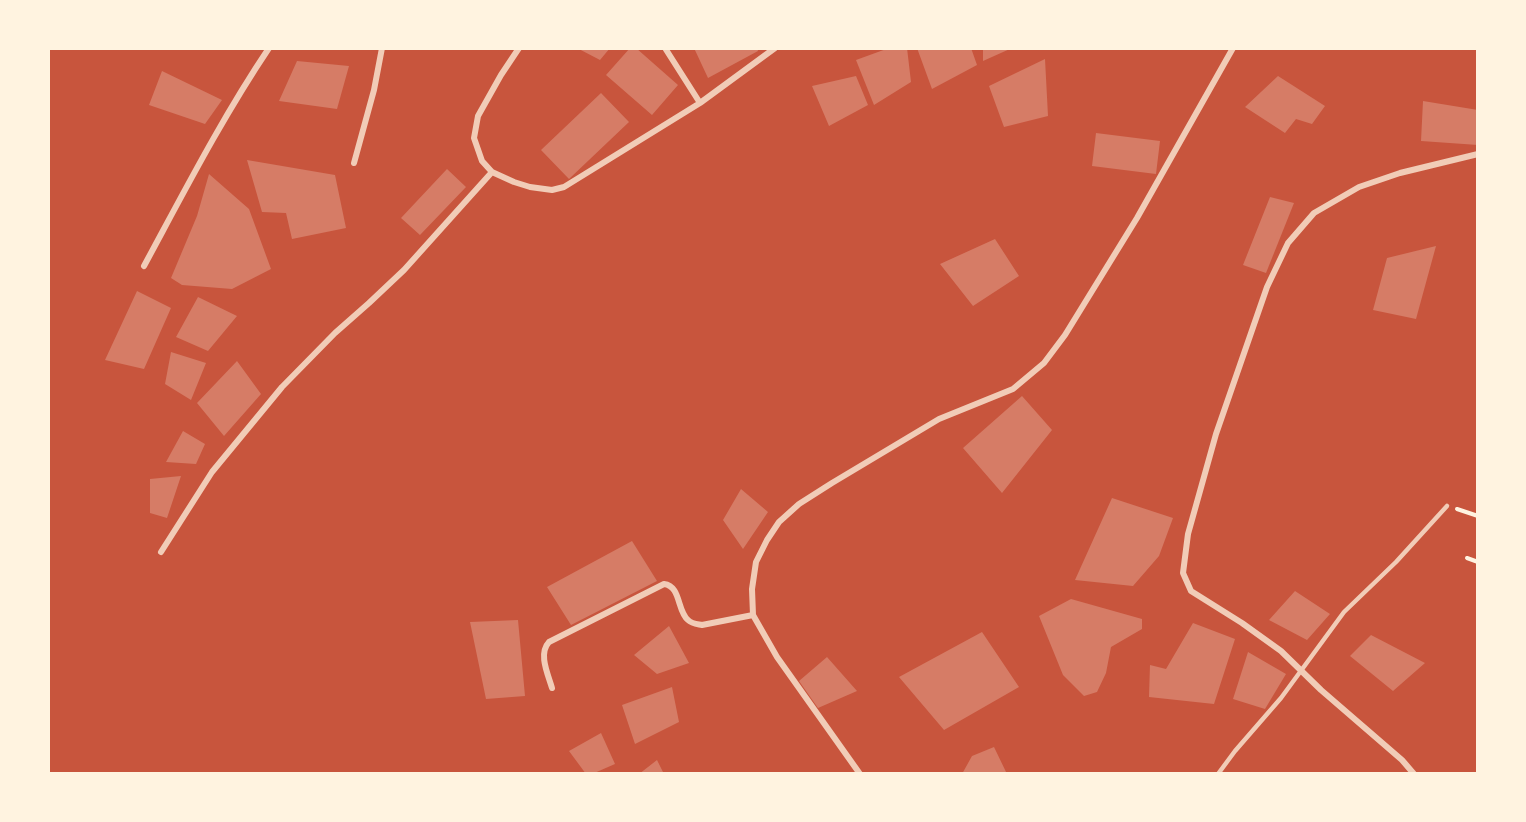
<!DOCTYPE html>
<html>
<head>
<meta charset="utf-8">
<style>
	body { margin:0 }
	#map { position:relative; width:1526px; height:822px; overflow:hidden; background:#c8553d; font-family:"IBM Plex Sans",sans-serif }
	canvas { display:block }
	.frame { position:absolute; inset:0; border:50px solid #fff3e0; pointer-events:none }
</style>
</head>
<body>
<div id="map">
<canvas width="1526" height="822"></canvas>
<div class="frame"></div>
</div>
<script>
const c = document.querySelector('canvas').getContext('2d');
c.lineJoin = 'round';
function fill(path, color) { c.fillStyle = color; c.fill(path, 'evenodd'); }
function trace(path, color, width, dash) { c.strokeStyle = color; c.lineWidth = width; c.lineCap = dash ? 'butt' : 'round'; c.setLineDash(dash || []); c.stroke(path); }
fill(new Path2D(`
	M 577,48 L 610,48 L 600,60 Z
	M 630,48 L 636,48 L 678,85 L 652,115 L 606,75 Z
	M 694,48 L 757,48 L 758,51 L 708,78 Z
	M 889,48 L 907,48 L 911,82 L 874,105 L 856,60 Z
	M 917,48 L 971,48 L 977,65 L 932,89 Z
	M 983,48 L 1012,48 L 983,61 Z
	M 1045,59 L 1048,116 L 1004,127 L 989,86 Z
	M 297,61 L 349,66 L 337,109 L 279,101 Z
	M 162,71 L 222,100 L 205,124 L 149,105 Z
	M 856,76 L 868,105 L 829,126 L 812,86 Z
	M 1278,76 L 1325,106 L 1312,124 L 1296,119 L 1285,133 L 1245,107 Z
	M 601,93 L 629,122 L 569,179 L 541,150 Z
	M 1423,101 L 1478,110 L 1478,145 L 1421,141 Z
	M 1096,133 L 1160,141 L 1156,174 L 1092,166 Z
	M 247,160 L 335,175 L 346,228 L 292,239 L 286,213 L 262,212 Z
	M 447,169 L 466,187 L 420,235 L 401,218 Z
	M 209,174 L 249,209 L 271,269 L 232,289 L 182,285 L 171,278 L 197,216 Z
	M 1270,197 L 1294,203 L 1266,273 L 1243,265 Z
	M 995,239 L 1019,276 L 973,306 L 940,264 Z
	M 1436,246 L 1416,319 L 1373,310 L 1387,258 Z
	M 137,291 L 171,308 L 144,369 L 105,360 Z
	M 198,297 L 237,316 L 208,351 L 176,337 Z
	M 171,352 L 206,363 L 191,400 L 165,384 Z
	M 237,361 L 261,394 L 224,436 L 197,403 Z
	M 1022,396 L 1052,430 L 1002,493 L 963,448 Z
	M 183,431 L 205,444 L 196,464 L 166,462 Z
	M 181,476 L 167,518 L 150,513 L 150,479 Z
	M 741,489 L 768,512 L 743,549 L 723,520 Z
	M 1112,498 L 1173,518 L 1159,556 L 1133,586 L 1075,580 Z
	M 632,541 L 657,581 L 571,625 L 547,587 Z
	M 1295,591 L 1330,614 L 1307,640 L 1269,620 Z
	M 1071,599 L 1142,619 L 1142,629 L 1111,647 L 1106,673 L 1097,692 L 1084,696 L 1063,675 L 1039,616 Z
	M 518,620 L 525,696 L 486,699 L 470,622 Z
	M 1193,623 L 1235,639 L 1214,704 L 1149,697 L 1150,665 L 1166,669 Z
	M 669,626 L 689,663 L 657,674 L 634,655 Z
	M 982,632 L 1019,687 L 944,730 L 899,677 Z
	M 1371,635 L 1425,663 L 1393,691 L 1350,656 Z
	M 1248,652 L 1286,674 L 1265,709 L 1233,699 Z
	M 827,657 L 857,691 L 818,708 L 799,681 Z
	M 672,687 L 679,722 L 635,744 L 622,705 Z
	M 601,733 L 615,764 L 592,774 L 586,774 L 569,751 Z
	M 994,747 L 1007,774 L 962,774 L 972,756 Z
	M 657,760 L 664,774 L 639,774 Z`), '#d67c66');
trace(new Path2D(`
	M 1457,509 L 1478,516
	M 1467,558 L 1478,562`), '#fff3e0', 4);
trace(new Path2D(`
	M 1218,774 L 1235,751 L 1281,698 L 1344,612 L 1396,562 L 1447,506`), '#f1ccb7', 4.5);
trace(new Path2D(`
	M 519,48 L 501,75 L 478,116 L 474,138 L 482,161 L 492,172 L 514,182 L 530,187 L 552,190 L 564,187 L 700,103 L 775,48
	M 665,48 L 700,103
	M 354,163 L 374,90 L 382,48
	M 144,266 C 184,192 222,118 269,48
	M 161,552 L 212,472 L 282,387 L 335,333 L 369,303 L 404,270 L 492,172
	M 552,688 C 548,674 538,654 549,642 L 664,584 C 681,586 677,611 688,620 C 692,624 697,624 702,625 L 753,615
	M 860,774 L 777,657 L 753,615 L 752,589 L 756,562 L 767,540 L 779,522 L 799,504 L 832,483 L 939,419 L 1013,389 L 1044,363 L 1065,335 L 1137,218 L 1233,48
	M 1414,774 L 1402,760 L 1321,690 L 1281,651 L 1242,623 L 1191,591 L 1183,573 L 1188,534 L 1216,434 L 1267,287 L 1288,243 L 1314,213 L 1359,187 L 1400,173 L 1478,154`), '#f1ccb7', 6);
</script>
</body>
</html>
